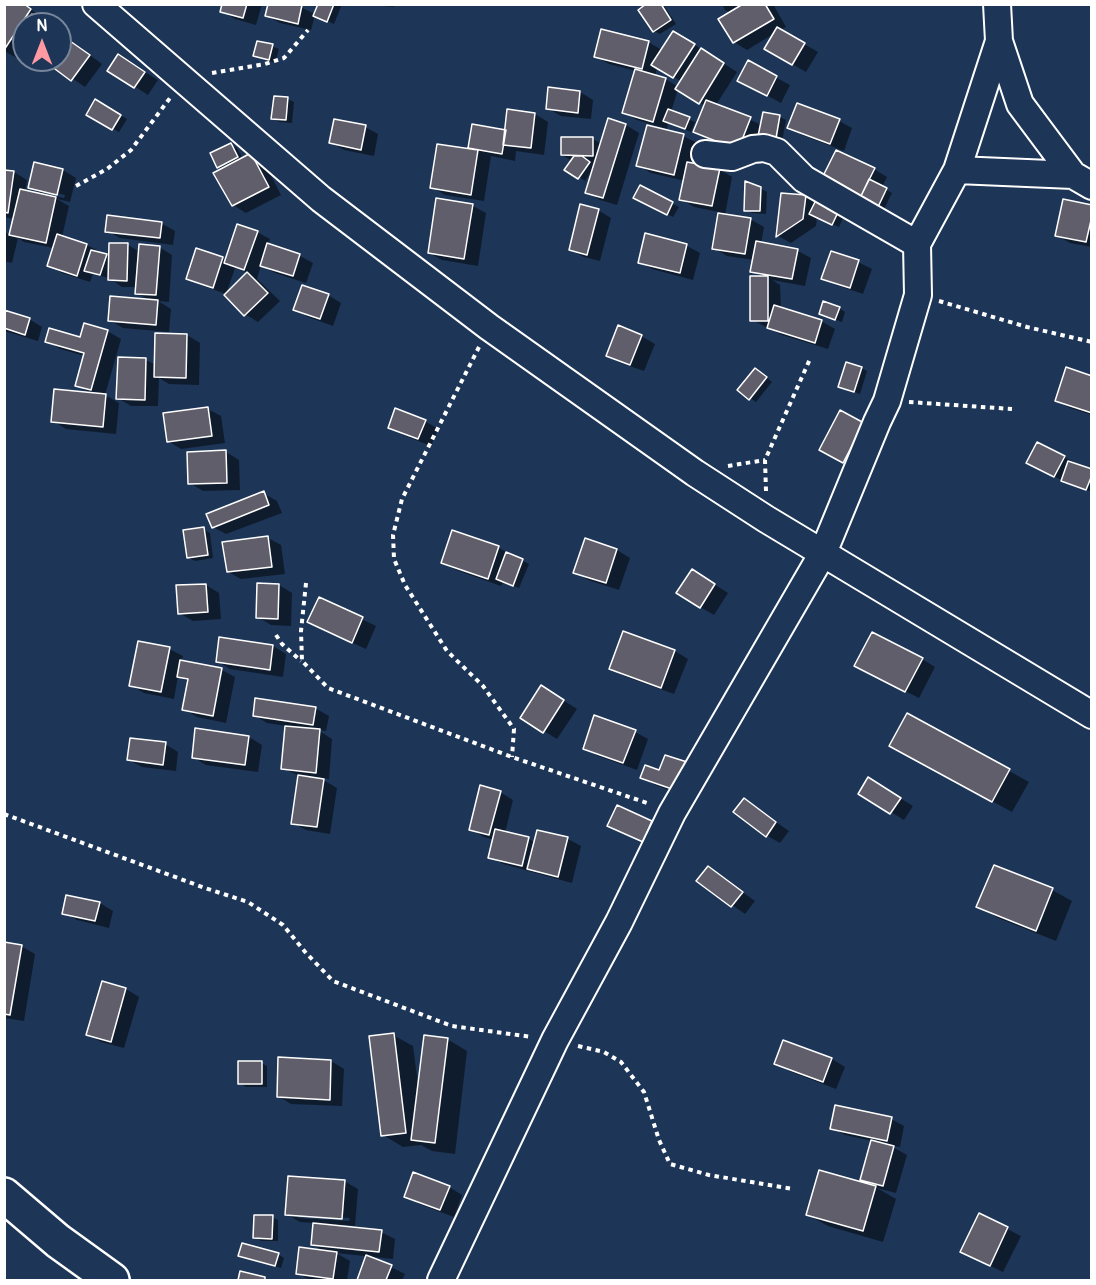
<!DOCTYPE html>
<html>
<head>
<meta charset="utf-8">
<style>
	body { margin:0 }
	#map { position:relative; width:1096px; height:1285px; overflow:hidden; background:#1d3557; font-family:Pangolin,sans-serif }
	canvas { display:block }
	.frame { position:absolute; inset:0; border:6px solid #fff; pointer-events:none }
	.north { position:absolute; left:12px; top:12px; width:60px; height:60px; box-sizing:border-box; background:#1d3557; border:2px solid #77869a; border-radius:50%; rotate:0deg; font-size:16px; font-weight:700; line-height:24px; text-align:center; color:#fff }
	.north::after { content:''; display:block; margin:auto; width:21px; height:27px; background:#ff9aa2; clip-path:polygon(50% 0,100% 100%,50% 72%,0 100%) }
</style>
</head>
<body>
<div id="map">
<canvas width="1096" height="1285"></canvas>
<div class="frame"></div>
<div class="north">N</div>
</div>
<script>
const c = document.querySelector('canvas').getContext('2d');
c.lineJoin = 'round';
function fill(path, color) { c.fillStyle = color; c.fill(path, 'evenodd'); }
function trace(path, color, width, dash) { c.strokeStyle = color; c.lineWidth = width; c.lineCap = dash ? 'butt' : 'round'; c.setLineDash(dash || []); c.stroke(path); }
fill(new Path2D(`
	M 4,4 L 22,4 L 44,18 L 42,21 L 47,24 L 24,24 L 24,48 L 17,58 L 4,51 Z
	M 224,4 L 262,4 L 256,25 L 235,19 L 222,11 Z
	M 270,4 L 294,4 L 315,14 L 319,4 L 342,4 L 334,24 L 315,15 L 311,30 L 280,23 L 267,16 Z
	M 362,4 L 394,4 L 394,7 Z
	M 648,4 L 663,4 L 676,24 L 660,34 L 654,31 Z
	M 722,4 L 773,4 L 786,27 L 780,30 L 818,52 L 806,72 L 766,49 L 775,33 L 747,50 L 734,42 L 731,13 L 725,10 Z
	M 60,33 L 102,64 L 85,87 L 45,60 L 60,60 Z
	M 687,40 L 737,72 L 716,105 L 762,125 L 780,117 L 786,120 L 781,147 L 752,156 L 708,139 L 695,131 L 705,106 L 678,89 L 671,112 L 695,122 L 691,132 L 668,123 L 667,129 L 637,120 L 624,113 L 636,71 L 609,64 L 596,57 L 648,42 L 662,50 ZM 657,67 L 682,82 L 679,87 L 665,79 L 655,77 Z
	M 259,42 L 279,49 L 275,63 L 255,56 Z
	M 749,63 L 790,85 L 781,103 L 753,88 Z
	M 132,64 L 158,80 L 148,95 L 109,70 Z
	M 580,92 L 593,100 L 591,119 L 561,116 L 547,108 Z
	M 287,99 L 294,102 L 292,123 L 279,122 L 273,118 Z
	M 96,101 L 127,119 L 119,132 L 88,114 Z
	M 508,111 L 535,114 L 548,122 L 544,155 L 516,151 L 515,161 L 491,156 L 484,201 L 445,195 L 432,187 L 469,150 L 474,126 L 506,131 Z
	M 839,121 L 852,128 L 844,151 L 802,135 L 789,127 Z
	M 626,125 L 639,133 L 617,205 L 600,200 L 587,192 L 593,169 L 585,181 L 566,169 L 572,161 L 562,155 L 593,139 L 602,144 Z
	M 365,127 L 378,134 L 374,156 L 344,150 L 330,142 Z
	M 683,136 L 697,143 L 691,164 L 719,169 L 732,177 L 725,215 L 750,219 L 764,227 L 761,244 L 798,251 L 811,258 L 805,286 L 772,280 L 780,285 L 781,308 L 821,321 L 835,329 L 828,349 L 782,335 L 752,320 L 763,277 L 752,271 L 754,260 L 727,256 L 714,248 L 719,212 L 694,207 L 681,199 L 685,181 L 651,173 L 638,165 Z
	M 231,145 L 237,148 L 243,159 L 251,155 L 264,162 L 281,195 L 246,213 L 233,205 L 223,169 L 218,167 Z
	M 36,164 L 63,170 L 76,178 L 70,202 L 57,199 L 69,206 L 62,237 L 87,245 L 110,257 L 128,245 L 140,252 L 159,247 L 172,255 L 169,302 L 158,301 L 171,309 L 169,332 L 123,328 L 109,320 L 151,301 L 137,293 L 137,287 L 122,287 L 109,278 L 93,274 L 90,282 L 62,273 L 49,265 L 54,248 L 24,242 L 18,238 L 12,263 L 4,261 L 4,232 L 11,235 L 15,219 L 4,217 L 4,171 L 14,172 L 27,180 L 25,192 L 44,195 L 30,187 ZM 42,190 L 65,195 L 64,198 L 42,193 Z
	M 874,169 L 887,177 L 882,187 L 892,193 L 884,209 L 836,187 Z
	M 640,187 L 679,207 L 673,217 L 635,197 Z
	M 760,188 L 767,192 L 766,214 L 752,213 L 746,210 Z
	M 782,194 L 805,197 L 816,203 L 846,211 L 839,227 L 817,217 L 816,226 L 791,243 L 778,236 Z
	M 438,200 L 473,206 L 486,213 L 478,266 L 442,260 L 429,253 Z
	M 1092,206 L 1092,247 L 1070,243 L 1056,235 Z
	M 598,210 L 611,218 L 600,261 L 584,257 L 570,250 Z
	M 161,223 L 175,231 L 173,245 L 120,238 L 107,231 Z
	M 257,232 L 270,239 L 268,245 L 300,256 L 313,263 L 306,283 L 275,273 L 261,265 L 257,279 L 280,301 L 258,322 L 245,314 L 248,273 L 235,268 L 226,294 L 201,285 L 188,278 L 197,250 L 226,261 Z
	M 646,235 L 687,246 L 700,253 L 693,280 L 652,269 L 639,262 Z
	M 858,262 L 872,269 L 863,294 L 836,285 L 823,278 Z
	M 328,295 L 341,303 L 333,326 L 308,317 L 295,309 Z
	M 839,308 L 845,312 L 842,322 L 820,314 Z
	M 4,312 L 29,319 L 42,327 L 38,341 L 4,331 Z
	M 107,331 L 121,339 L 105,395 L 119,403 L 116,434 L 66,429 L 53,421 L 92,394 L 77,385 L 85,356 L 60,349 L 47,341 L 81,339 Z
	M 187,335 L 200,343 L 199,385 L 169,384 L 159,378 L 158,406 L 131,406 L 118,398 L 146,360 L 156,365 Z
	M 641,336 L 655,344 L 644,371 L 621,363 L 608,356 Z
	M 861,368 L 867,371 L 860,394 L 839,386 Z
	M 761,373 L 772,382 L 756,402 L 739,390 Z
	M 1092,377 L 1092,415 L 1070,408 L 1057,401 Z
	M 208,409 L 221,416 L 225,443 L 181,449 L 168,441 Z
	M 425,421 L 438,429 L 431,446 L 403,435 L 390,427 Z
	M 863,424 L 857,469 L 834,457 Z
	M 226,452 L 239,460 L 240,490 L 203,491 L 190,483 Z
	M 1064,457 L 1092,471 L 1092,492 L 1068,483 L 1041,470 Z
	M 263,493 L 277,501 L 282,513 L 226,534 L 213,527 Z
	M 203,529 L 210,533 L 213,558 L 195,561 L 188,557 Z
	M 453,532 L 499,548 L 529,564 L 519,588 L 503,582 L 501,586 L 456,570 L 443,563 Z
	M 268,538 L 281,545 L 285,574 L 241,579 L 228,572 Z
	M 586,540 L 617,550 L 630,558 L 619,590 L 588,580 L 575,572 Z
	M 706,579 L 728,593 L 714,615 L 700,607 Z
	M 206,585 L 219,593 L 221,619 L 193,621 L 179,613 Z
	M 279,585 L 292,593 L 291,626 L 271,625 L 258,617 Z
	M 320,599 L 376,626 L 366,649 L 322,629 Z
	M 624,633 L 675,651 L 688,659 L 674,694 L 624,676 L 611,668 Z
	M 220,639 L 273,646 L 286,654 L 283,677 L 230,669 L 217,661 Z
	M 169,649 L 183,656 L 181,662 L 222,670 L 235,677 L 226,723 L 197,717 L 184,709 L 189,682 L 178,676 L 174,699 L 144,693 L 130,685 Z
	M 922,659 L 935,667 L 919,698 L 869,673 Z
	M 555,695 L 577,709 L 557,739 L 544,731 Z
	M 315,708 L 329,716 L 326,731 L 318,730 L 332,739 L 329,779 L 320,778 L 337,788 L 330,834 L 306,830 L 293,823 L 299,776 L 283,768 L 286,726 L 267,723 L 254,715 Z
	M 908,715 L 1029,782 L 1012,812 L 911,757 Z
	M 197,730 L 249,737 L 262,745 L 258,772 L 206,765 L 193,757 Z
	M 635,732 L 648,739 L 637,770 L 598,756 L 584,748 Z
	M 165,744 L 178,752 L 176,771 L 142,767 L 129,760 Z
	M 646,766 L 686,796 L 655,785 L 642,777 Z
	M 882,787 L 913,806 L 904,820 L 860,793 Z
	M 500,792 L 513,800 L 505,833 L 528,838 L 535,843 L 538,832 L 568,839 L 581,846 L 572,883 L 503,864 L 490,857 L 494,840 L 484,837 L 470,829 Z
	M 744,800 L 789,831 L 780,843 L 766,835 Z
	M 618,807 L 665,829 L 657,848 L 622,833 Z
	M 708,867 L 755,901 L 745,914 L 698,881 Z
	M 1052,890 L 1072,901 L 1056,941 L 998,918 L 978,906 Z
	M 100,903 L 113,911 L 109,928 L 77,920 L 64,913 Z
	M 4,944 L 21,946 L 35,954 L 24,1021 L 4,1018 Z
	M 103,983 L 126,989 L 139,997 L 124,1048 L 101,1042 L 88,1034 Z
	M 393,1035 L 413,1046 L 418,1084 L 447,1039 L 467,1051 L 455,1154 L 432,1151 L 421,1145 L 403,1147 L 383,1135 Z
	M 784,1042 L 832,1059 L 845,1067 L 836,1089 L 789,1071 L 776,1063 Z
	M 280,1059 L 331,1061 L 344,1069 L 342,1106 L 291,1104 L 278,1096 Z
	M 261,1063 L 267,1066 L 267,1087 L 246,1087 L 240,1083 Z
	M 891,1119 L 904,1126 L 900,1147 L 891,1146 L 907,1155 L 896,1193 L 877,1188 L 896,1199 L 883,1242 L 828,1226 L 808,1215 L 874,1186 L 862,1179 L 872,1141 L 845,1135 L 832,1128 Z
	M 344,1181 L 358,1189 L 355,1226 L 340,1225 L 340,1228 L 381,1232 L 395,1239 L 393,1259 L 336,1253 L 350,1261 L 347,1280 L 310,1280 L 297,1273 L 325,1252 L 312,1244 L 315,1223 L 300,1222 L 286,1214 ZM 298,1215 L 350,1218 L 349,1221 L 298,1218 Z
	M 449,1187 L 462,1195 L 454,1217 L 419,1204 L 406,1196 Z
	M 980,1215 L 1021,1236 L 1003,1272 L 976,1259 Z
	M 272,1217 L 278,1220 L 278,1241 L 261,1241 L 255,1237 Z
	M 278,1254 L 284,1258 L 281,1268 L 240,1255 Z
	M 367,1257 L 391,1267 L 405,1274 L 402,1280 L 358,1280 Z`), '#0007');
const building = new Path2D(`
	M 4,4 L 24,4 L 31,9 L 4,50 Z
	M 222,4 L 247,4 L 243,18 L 220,12 Z
	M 268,4 L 302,5 L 298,24 L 265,16 Z
	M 318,4 L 334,4 L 327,22 L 313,16 Z
	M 646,4 L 661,4 L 671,20 L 653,32 L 638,10 Z
	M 743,4 L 765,4 L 774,19 L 733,43 L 718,19 Z
	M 32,14 L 47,24 L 25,24 Z
	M 24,25 L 24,47 L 14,39 Z
	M 777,27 L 805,43 L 792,65 L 764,49 Z
	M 601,29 L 649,41 L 642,69 L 594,57 Z
	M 673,31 L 695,44 L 673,78 L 651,65 Z
	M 60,34 L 90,55 L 71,81 L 43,60 L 60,60 Z
	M 257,41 L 273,44 L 269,60 L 253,56 Z
	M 701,48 L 724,63 L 699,104 L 675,89 Z
	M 118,54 L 145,72 L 134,88 L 107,71 Z
	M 748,60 L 777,76 L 767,96 L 737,81 Z
	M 635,69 L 666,78 L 653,122 L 622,113 Z
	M 548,87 L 580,91 L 578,113 L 546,109 Z
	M 274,96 L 288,97 L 286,120 L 271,119 Z
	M 95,99 L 121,115 L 112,130 L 86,115 Z
	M 706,100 L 751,117 L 738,150 L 693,132 Z
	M 797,103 L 840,119 L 830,144 L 787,128 Z
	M 507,109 L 535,113 L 531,148 L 503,145 Z
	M 668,109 L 690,117 L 685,129 L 663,121 Z
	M 763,112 L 780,115 L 775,144 L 757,141 Z
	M 608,118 L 626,124 L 603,198 L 585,193 Z
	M 334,119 L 366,125 L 361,150 L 329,143 Z
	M 472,124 L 506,130 L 502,154 L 468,148 Z
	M 647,125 L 684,134 L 674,175 L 636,166 Z
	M 561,137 L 593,137 L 593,156 L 561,155 Z
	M 231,143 L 238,157 L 217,168 L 210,153 Z
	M 437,144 L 478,150 L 471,195 L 430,188 Z
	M 836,150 L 875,168 L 860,198 L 821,180 Z
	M 251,153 L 269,187 L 232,206 L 213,173 Z
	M 574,156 L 582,156 L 590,162 L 578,179 L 564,170 Z
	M 34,162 L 63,169 L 57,195 L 28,188 Z
	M 687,162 L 720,168 L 712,206 L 679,200 Z
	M 4,170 L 14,171 L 8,213 L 4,212 Z
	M 869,179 L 887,188 L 878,207 L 860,198 Z
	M 745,181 L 761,187 L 760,211 L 744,211 Z
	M 640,185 L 673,202 L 667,215 L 633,198 Z
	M 20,189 L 56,197 L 46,243 L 9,235 Z
	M 781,193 L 806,195 L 803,219 L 776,237 Z
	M 818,196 L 841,206 L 832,225 L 809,214 Z
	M 436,198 L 473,204 L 464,259 L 428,253 Z
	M 1063,199 L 1092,205 L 1092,216 L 1086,242 L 1055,236 Z
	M 580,204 L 599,209 L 587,255 L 569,250 Z
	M 718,213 L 751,218 L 745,254 L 712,249 Z
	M 107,215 L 162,222 L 160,238 L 105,232 Z
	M 237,224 L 258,231 L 244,270 L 224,263 Z
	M 645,233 L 687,244 L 680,273 L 638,263 Z
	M 57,234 L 87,244 L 77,276 L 47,266 Z
	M 756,241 L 798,249 L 792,279 L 750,272 Z
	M 109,243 L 128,243 L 127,281 L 108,280 Z
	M 267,243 L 300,254 L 293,276 L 260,266 Z
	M 139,244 L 160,246 L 156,295 L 135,294 Z
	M 196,248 L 223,257 L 213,288 L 186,279 Z
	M 91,250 L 107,254 L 100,275 L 84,271 Z
	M 831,251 L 859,260 L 850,288 L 821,279 Z
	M 247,272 L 268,293 L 244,316 L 224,295 Z
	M 750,276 L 768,276 L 768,321 L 750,321 Z
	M 302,285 L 329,294 L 320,319 L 293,310 Z
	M 110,296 L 158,300 L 156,325 L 108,321 Z
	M 823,301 L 840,307 L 835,320 L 819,314 Z
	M 774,305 L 822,320 L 815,343 L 767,328 Z
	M 4,310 L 30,318 L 25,335 L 4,328 Z
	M 84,323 L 108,330 L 91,390 L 75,386 L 84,353 L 45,342 L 49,328 L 80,337 Z
	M 618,325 L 642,335 L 630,365 L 606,356 Z
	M 155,333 L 187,334 L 186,378 L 154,377 Z
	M 118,357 L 146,358 L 145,400 L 116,399 Z
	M 846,362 L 862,367 L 854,392 L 838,387 Z
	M 1066,367 L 1092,376 L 1092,413 L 1055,401 Z
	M 755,368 L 767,377 L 749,400 L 737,390 Z
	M 54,389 L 106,394 L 103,427 L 51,422 Z
	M 208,407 L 212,436 L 167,442 L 163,413 Z
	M 395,408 L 426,420 L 418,439 L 388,428 Z
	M 840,410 L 864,423 L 843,463 L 819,450 Z
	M 1037,442 L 1065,456 L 1054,477 L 1026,463 Z
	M 226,450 L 227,483 L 188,484 L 187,452 Z
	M 1068,461 L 1092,469 L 1092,475 L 1086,490 L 1061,481 Z
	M 264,491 L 269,505 L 212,528 L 206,514 Z
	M 204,527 L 208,555 L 187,558 L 183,530 Z
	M 452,530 L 499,546 L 488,579 L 441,563 Z
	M 268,536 L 272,567 L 227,572 L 222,542 Z
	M 585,538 L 617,549 L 606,583 L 573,573 Z
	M 506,552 L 523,559 L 513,586 L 496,579 Z
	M 692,569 L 715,584 L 700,608 L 676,593 Z
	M 257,583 L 279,584 L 278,619 L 256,618 Z
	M 206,584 L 208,612 L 178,614 L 176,585 Z
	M 319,597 L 363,617 L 352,643 L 307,622 Z
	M 623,631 L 675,650 L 661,688 L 609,669 Z
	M 872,632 L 923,658 L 905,692 L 854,666 Z
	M 219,637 L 273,645 L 270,670 L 216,662 Z
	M 138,641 L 170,647 L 161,692 L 129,686 Z
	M 180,660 L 222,668 L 213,716 L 182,710 L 188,679 L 177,677 Z
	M 541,685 L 564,700 L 543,733 L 520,718 Z
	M 255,698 L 316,707 L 313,725 L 253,716 Z
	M 907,713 L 1010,769 L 992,802 L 889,746 Z
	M 594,715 L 636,730 L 623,763 L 583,749 Z
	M 285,726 L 320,729 L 316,773 L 281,769 Z
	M 195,728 L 249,736 L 245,765 L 192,758 Z
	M 130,738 L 166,742 L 163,765 L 127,760 Z
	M 665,755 L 687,762 L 672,789 L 640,778 L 645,765 L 659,770 Z
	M 298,775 L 324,779 L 317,827 L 291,824 Z
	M 868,777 L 901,798 L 890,814 L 858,794 Z
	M 480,785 L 501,791 L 489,835 L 469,830 Z
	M 744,798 L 776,822 L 766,837 L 733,812 Z
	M 617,805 L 652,821 L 643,842 L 607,826 Z
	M 495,829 L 529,837 L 522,866 L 488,858 Z
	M 537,830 L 568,837 L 558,877 L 527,869 Z
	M 994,865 L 1053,888 L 1036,931 L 976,907 Z
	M 708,866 L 743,892 L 731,907 L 696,881 Z
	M 66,895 L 100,902 L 95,921 L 62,914 Z
	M 4,942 L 22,945 L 10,1015 L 4,1014 Z
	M 102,981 L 126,988 L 111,1042 L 86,1035 Z
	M 394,1033 L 406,1133 L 381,1136 L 369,1036 Z
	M 424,1035 L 448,1038 L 435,1143 L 411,1140 Z
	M 783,1040 L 832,1058 L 823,1082 L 774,1064 Z
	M 278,1057 L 331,1060 L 330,1100 L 277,1097 Z
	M 238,1061 L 262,1061 L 262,1084 L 238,1084 Z
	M 835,1105 L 892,1117 L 887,1141 L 830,1129 Z
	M 871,1140 L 894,1146 L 883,1186 L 860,1180 Z
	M 819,1170 L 876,1186 L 863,1231 L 806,1215 Z
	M 413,1172 L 450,1186 L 440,1210 L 404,1197 Z
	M 288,1176 L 345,1180 L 342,1219 L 285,1215 Z
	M 979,1213 L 1008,1227 L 990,1266 L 960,1252 Z
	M 254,1215 L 273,1215 L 272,1239 L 253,1238 Z
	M 313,1223 L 382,1230 L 379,1252 L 311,1245 Z
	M 242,1243 L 279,1253 L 275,1266 L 238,1256 Z
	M 299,1247 L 337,1252 L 333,1279 L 296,1274 Z
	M 366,1255 L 392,1265 L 386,1280 L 357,1280 Z
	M 240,1271 L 265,1277 L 265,1280 L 238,1280 Z`);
fill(building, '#5f5e6a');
trace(building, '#fff', 1.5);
const street = new Path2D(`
	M 96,4 L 321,199 L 489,327 L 695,473 L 766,519 L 1092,715
	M 999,41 L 1020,104 L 1073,175 L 1092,186
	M 705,154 L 732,157 L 753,149 L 764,148 L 777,152 L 804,179 L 917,244
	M 957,170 L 1073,175
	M 441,1280 L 555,1040 L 619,922 L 672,813 L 823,553 L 877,422 L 887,401 L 918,295 L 917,244 L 957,170 L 999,41 L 997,4`);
const secondary = new Path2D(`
	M 4,1195 L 58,1241 L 112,1280`);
trace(street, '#fff', 30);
trace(secondary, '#fff', 38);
trace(new Path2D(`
	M 212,73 L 265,64 L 284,58 L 308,30
	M 76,186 L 107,169 L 131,150 L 170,98
	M 939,301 L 1027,327 L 1092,342
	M 479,347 L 402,499 L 393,535 L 394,559 L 405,585 L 447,651 L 483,686 L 514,729 L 512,757
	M 909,402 L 1012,409
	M 728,466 L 765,460
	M 766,491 L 765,460 L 810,359
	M 306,583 L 301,631 L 302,661 L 328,688 L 512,757 L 650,804
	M 276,635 L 282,644 L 301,661
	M 4,814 L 205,888 L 248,902 L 283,925 L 306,953 L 333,981 L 452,1026 L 532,1037
	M 578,1046 L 604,1052 L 621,1062 L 644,1092 L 659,1140 L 670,1164 L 709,1175 L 793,1189`), '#fff', 4, [4.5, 4.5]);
trace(street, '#1d3557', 26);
trace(secondary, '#1d3557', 33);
</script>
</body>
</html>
